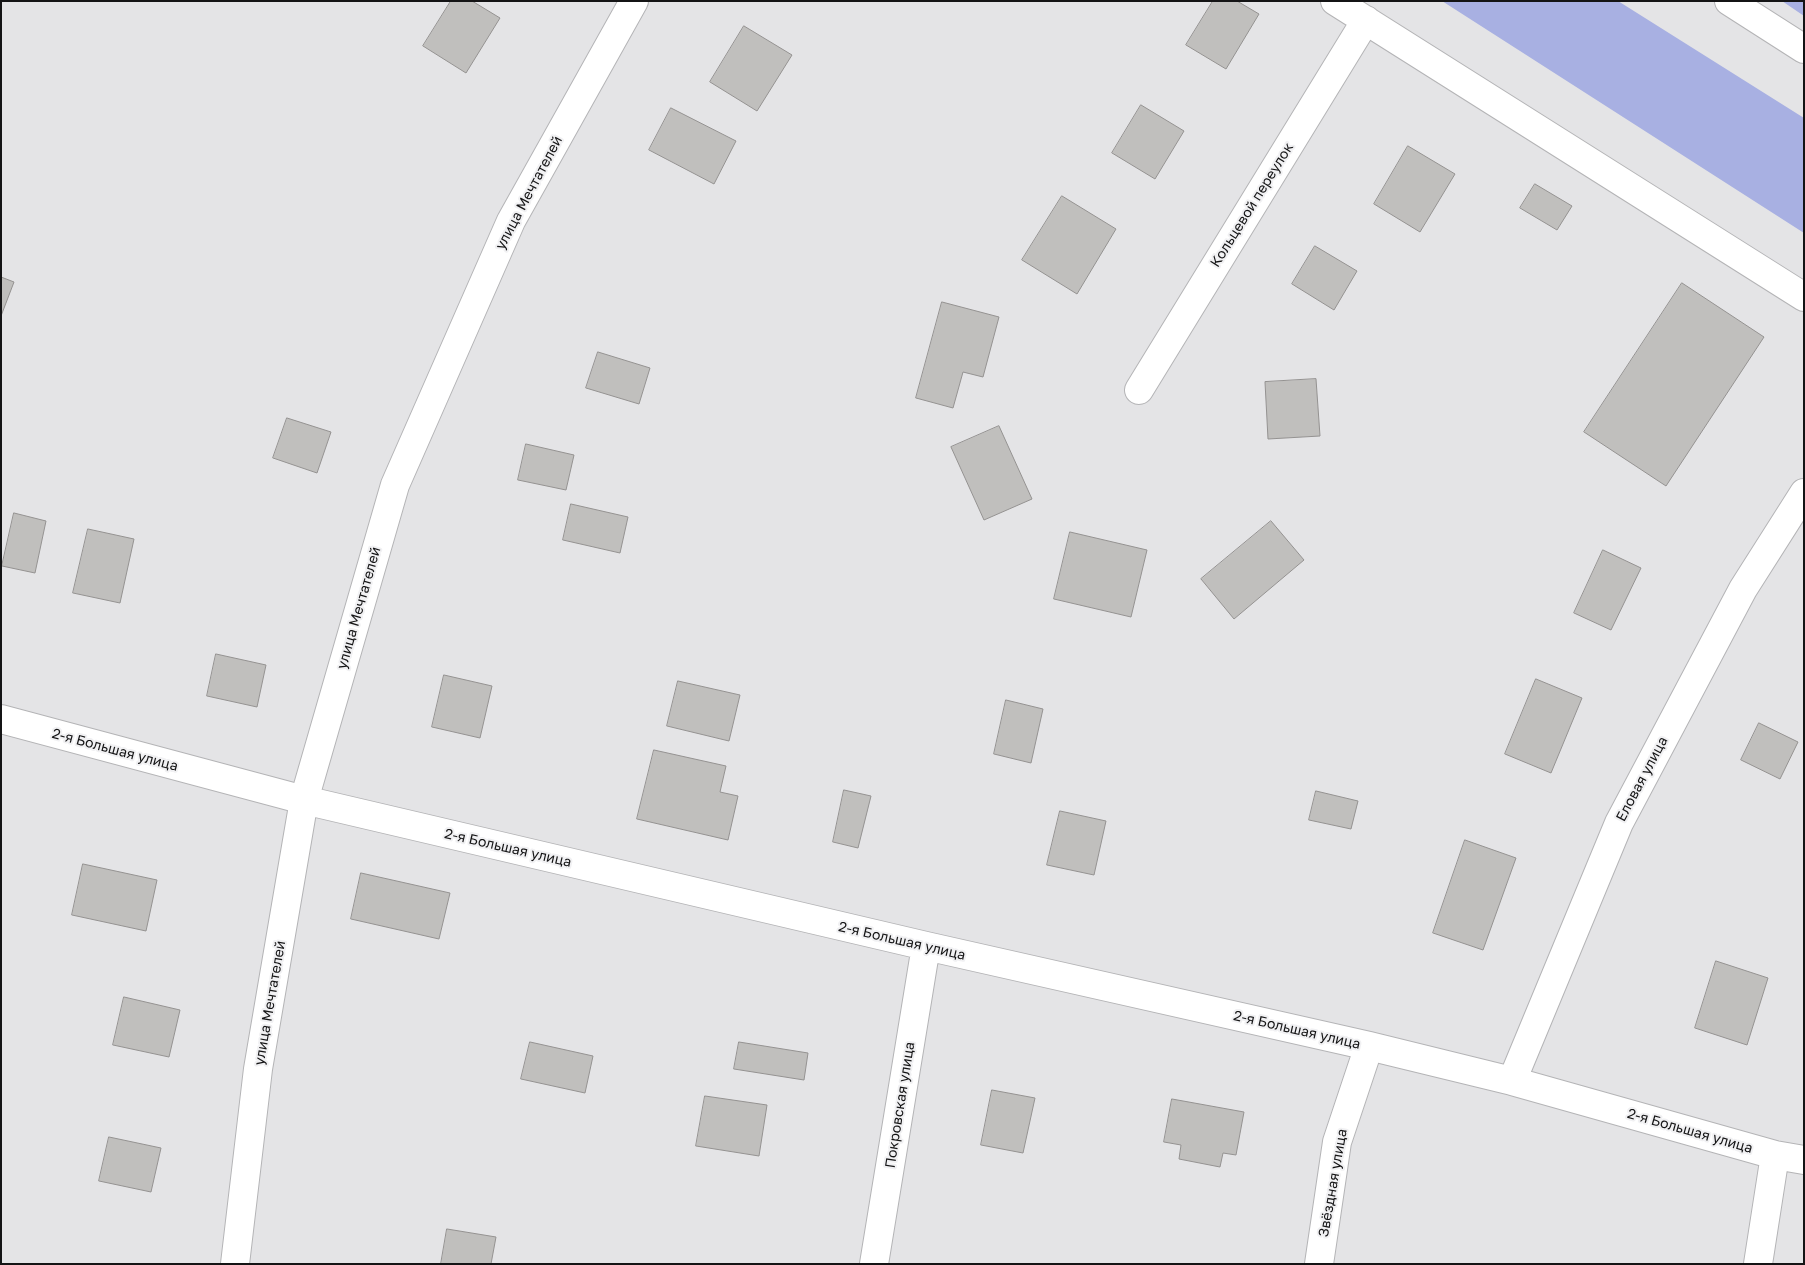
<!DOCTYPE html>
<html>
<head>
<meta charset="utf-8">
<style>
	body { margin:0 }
	#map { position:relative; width:1805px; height:1265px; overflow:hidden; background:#e4e4e6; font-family:"Golos Text",sans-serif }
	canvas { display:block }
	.frame { position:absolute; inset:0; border:2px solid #141415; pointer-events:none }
</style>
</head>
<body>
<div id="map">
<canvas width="1805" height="1265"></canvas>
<div class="frame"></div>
</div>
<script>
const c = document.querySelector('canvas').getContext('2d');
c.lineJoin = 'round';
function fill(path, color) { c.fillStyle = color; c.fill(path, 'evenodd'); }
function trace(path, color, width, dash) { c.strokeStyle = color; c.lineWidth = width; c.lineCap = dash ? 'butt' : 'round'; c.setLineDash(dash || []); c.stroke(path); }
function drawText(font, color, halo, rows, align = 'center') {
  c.font = font + ' "Golos Text",sans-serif'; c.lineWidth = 4; c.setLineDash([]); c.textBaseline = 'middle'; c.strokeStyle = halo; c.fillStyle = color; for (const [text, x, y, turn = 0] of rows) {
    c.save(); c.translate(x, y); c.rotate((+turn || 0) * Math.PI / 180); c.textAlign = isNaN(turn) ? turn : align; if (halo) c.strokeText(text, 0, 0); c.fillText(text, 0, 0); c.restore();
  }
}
fill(new Path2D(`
	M 1442,1 L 1618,1 L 1804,118 L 1804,233 Z
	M 1782,1 L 1804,1 L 1804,16 Z`), '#a8b0e2');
const building = new Path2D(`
	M 451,1 L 472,1 L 500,18 L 466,73 L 423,46 Z
	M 1213,1 L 1237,1 L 1259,14 L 1226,69 L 1186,45 Z
	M 744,26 L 792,55 L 757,111 L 710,82 Z
	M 1141,105 L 1184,131 L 1155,179 L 1112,153 Z
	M 671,108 L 736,141 L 714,184 L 649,150 Z
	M 1408,146 L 1455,174 L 1420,232 L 1374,204 Z
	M 1535,184 L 1572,206 L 1557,230 L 1520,208 Z
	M 1062,196 L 1116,229 L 1077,294 L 1022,260 Z
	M 1315,246 L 1357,271 L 1334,310 L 1292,284 Z
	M 1,277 L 14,282 L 1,316 Z
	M 1682,283 L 1764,337 L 1666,486 L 1584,432 Z
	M 942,302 L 999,317 L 983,377 L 963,372 L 953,408 L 916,398 Z
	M 598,352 L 650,368 L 639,404 L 586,388 Z
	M 1316,379 L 1320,436 L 1268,439 L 1265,382 Z
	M 287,418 L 331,432 L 317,473 L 273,458 Z
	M 999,426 L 1032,499 L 984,520 L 951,447 Z
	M 526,444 L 574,455 L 566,490 L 518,480 Z
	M 571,504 L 628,517 L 620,553 L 563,540 Z
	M 14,513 L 46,521 L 35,573 L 2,566 Z
	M 1271,521 L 1304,560 L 1234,619 L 1201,579 Z
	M 88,529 L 134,539 L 120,603 L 73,593 Z
	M 1070,532 L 1147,550 L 1131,617 L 1054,599 Z
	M 1603,550 L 1641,568 L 1611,630 L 1574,613 Z
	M 216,654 L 266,665 L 257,707 L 207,696 Z
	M 444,675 L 492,686 L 480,738 L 432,727 Z
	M 1536,679 L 1582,698 L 1551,773 L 1505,754 Z
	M 678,681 L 740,695 L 729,741 L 667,726 Z
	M 1006,700 L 1043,709 L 1031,763 L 994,754 Z
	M 1759,723 L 1798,742 L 1780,779 L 1741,760 Z
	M 654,750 L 726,766 L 720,792 L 738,796 L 728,840 L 637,819 Z
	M 844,790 L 871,796 L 858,848 L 833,842 Z
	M 1316,791 L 1358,801 L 1351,829 L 1309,820 Z
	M 1060,811 L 1106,821 L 1094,875 L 1047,865 Z
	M 1465,840 L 1516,858 L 1483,950 L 1433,933 Z
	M 83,864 L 157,880 L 146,931 L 72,915 Z
	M 361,873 L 450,893 L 439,939 L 351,919 Z
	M 1716,961 L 1768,978 L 1747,1045 L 1695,1028 Z
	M 124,997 L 180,1010 L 169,1057 L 113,1045 Z
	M 530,1042 L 593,1056 L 585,1093 L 521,1079 Z
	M 739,1042 L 808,1053 L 804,1080 L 734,1069 Z
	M 992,1090 L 1035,1098 L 1023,1153 L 981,1145 Z
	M 705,1096 L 767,1105 L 759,1156 L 696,1146 Z
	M 1172,1099 L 1244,1112 L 1236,1155 L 1223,1153 L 1220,1167 L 1179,1159 L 1181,1145 L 1164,1142 Z
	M 109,1137 L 161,1148 L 151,1192 L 99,1181 Z
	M 447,1229 L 496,1237 L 491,1264 L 441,1264 Z`);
fill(building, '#c0bfbd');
trace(building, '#949291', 1);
const minor = new Path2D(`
	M 1335,1 L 1804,297
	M 1729,1 L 1804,49
	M 1139,390 L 1366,20
	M 1,719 L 304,800 L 926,946 L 1369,1046 L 1512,1081 L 1775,1155 L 1804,1160
	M 1512,1081 L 1619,823 L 1743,589 L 1804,493
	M 235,1264 L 258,1069 L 304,800 L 395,485 L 511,221 L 634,1
	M 874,1264 L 926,946
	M 1319,1264 L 1337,1142 L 1369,1046
	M 1758,1264 L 1775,1155`);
trace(minor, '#b4b4b6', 30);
trace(minor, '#fff', 28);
drawText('14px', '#141415', '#f1f1f3', [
	["улица Мечтателей",529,193,-62],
	["Кольцевой переулок",1252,205,-58],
	["улица Мечтателей",359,608,-74],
	["2-я Большая улица",115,750,15],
	["Еловая улица",1642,779,-62],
	["2-я Большая улица",508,848,13],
	["2-я Большая улица",902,941,13],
	["улица Мечтателей",270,1003,-80],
	["2-я Большая улица",1297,1030,13],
	["Покровская улица",900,1105,-81],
	["2-я Большая улица",1690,1131,16],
	["Звёздная улица",1333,1183,-80]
]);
</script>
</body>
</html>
